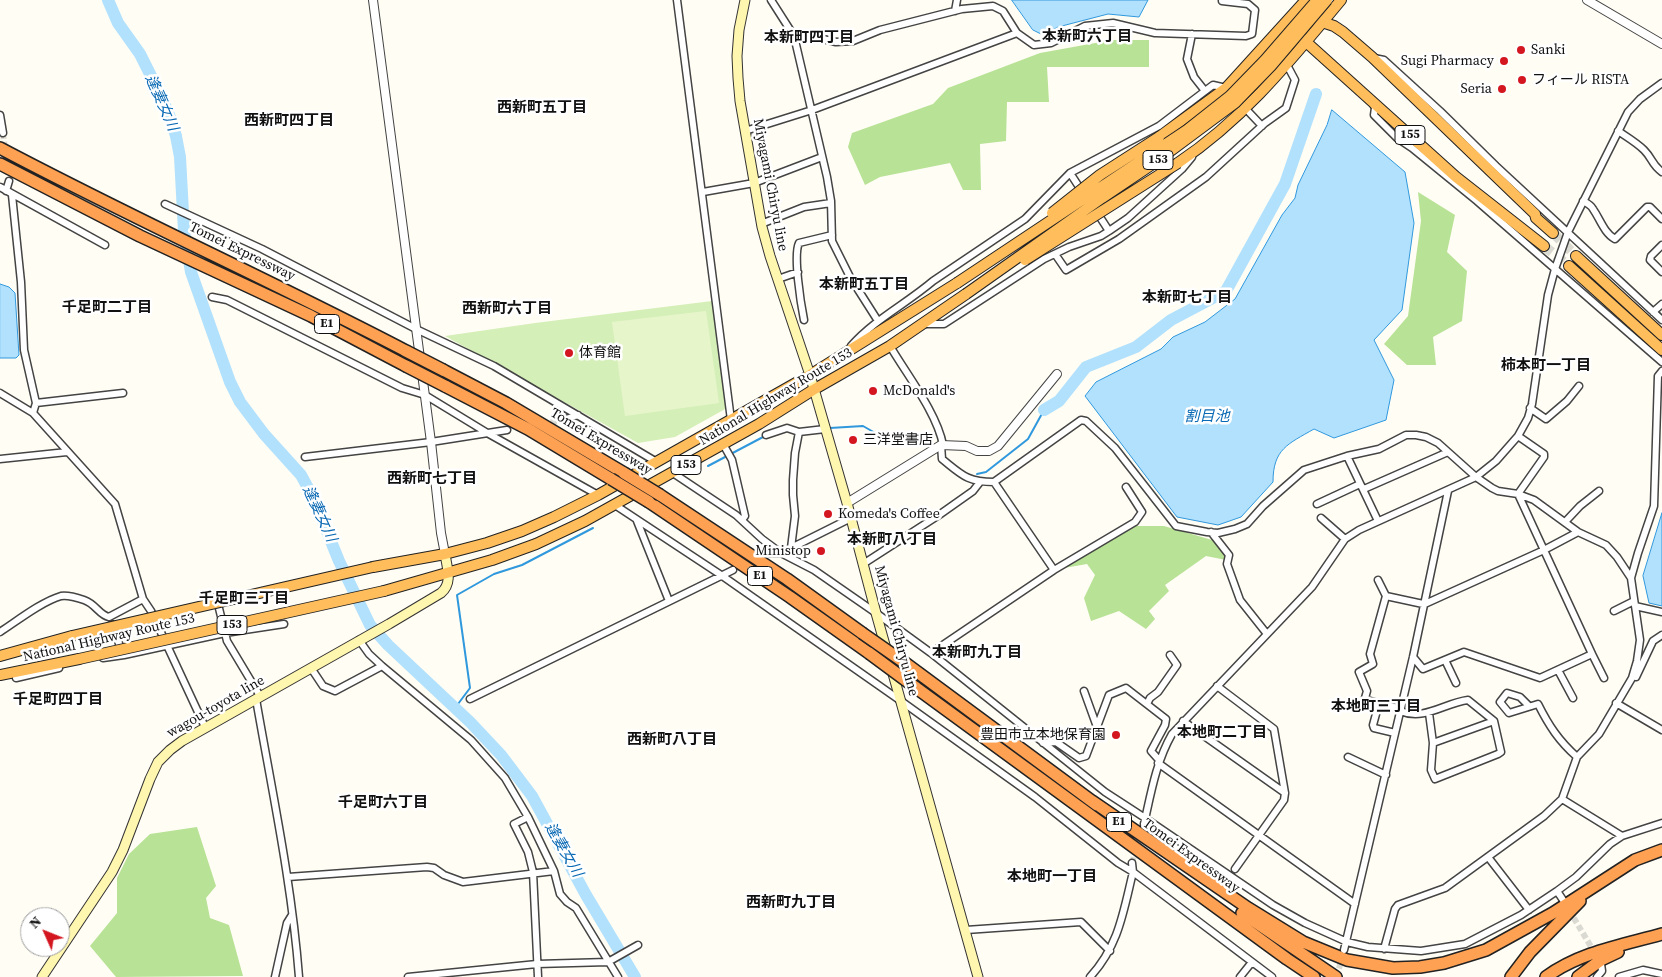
<!DOCTYPE html>
<html>
<head>
<meta charset="utf-8">
<style>
	body { margin:0 }
	#map { position:relative; width:1662px; height:977px; overflow:hidden; background:#fffdf4; font-family:"Source Serif 4",serif }
	canvas { display:block }
	.north { position:absolute; left:20px; top:907px; width:50px; height:50px; box-sizing:border-box; background:#fff; border:1px solid #a0a0a0; border-radius:50%; rotate:314deg; font-size:14px; font-weight:700; line-height:20px; text-align:center; color:#111 }
	.north::after { content:''; display:block; margin:auto; width:18px; height:22px; background:#d3161f; clip-path:polygon(50% 0,100% 100%,50% 72%,0 100%) }
</style>
</head>
<body>
<div id="map">
<canvas width="1662" height="977"></canvas>
<div class="north">N</div>
</div>
<script>
const c = document.querySelector('canvas').getContext('2d');
c.lineJoin = 'round';
function fill(path, color) { c.fillStyle = color; c.fill(path, 'evenodd'); }
function trace(path, color, width, dash) { c.strokeStyle = color; c.lineWidth = width; c.lineCap = dash ? 'butt' : 'round'; c.setLineDash(dash || []); c.stroke(path); }
function drawText(font, color, halo, rows, align = 'center') {
  c.font = font + ' "Source Serif 4","Noto Sans JP",serif'; c.lineWidth = 5; c.setLineDash([]); c.textBaseline = 'middle'; c.strokeStyle = halo; c.fillStyle = color; for (const [text, x, y, turn = 0] of rows) {
    c.save(); c.translate(x, y); c.rotate((+turn || 0) * Math.PI / 180); c.textAlign = isNaN(turn) ? turn : align; if (halo) c.strokeText(text, 0, 0); c.fillText(text, 0, 0); c.restore();
  }
}
fill(new Path2D(`
	M 712,301 L 727,408 L 675,437 L 638,443 L 445,336 L 535,323 Z`), '#d5efb8');
fill(new Path2D(`
	M 1112,40 L 1149,40 L 1149,67 L 1047,67 L 1049,102 L 1007,102 L 1006,141 L 980,144 L 981,190 L 963,190 L 950,163 L 880,177 L 865,185 L 848,147 L 852,133 L 933,104 L 948,88 L 1040,53 Z
	M 1418,192 L 1455,215 L 1447,252 L 1467,271 L 1462,321 L 1433,337 L 1436,365 L 1407,365 L 1384,344 L 1408,316 L 1421,221 Z
	M 1136,526 L 1164,526 L 1219,542 L 1226,560 L 1206,556 L 1165,585 L 1169,591 L 1149,611 L 1155,619 L 1146,629 L 1119,611 L 1091,621 L 1084,598 L 1095,575 L 1087,564 L 1064,568 Z
	M 197,827 L 216,886 L 206,898 L 210,918 L 229,925 L 243,976 L 116,977 L 90,946 L 117,913 L 117,878 L 129,854 L 150,834 Z`), '#b8e295');
fill(new Path2D(`
	M 706,311 L 719,403 L 625,416 L 612,322 Z`), '#e7f5cb');
const water = new Path2D(`
	M 1012,0 L 1148,0 L 1139,17 L 1108,14 L 1058,27 L 1043,35 L 1033,30 Z
	M 1332,110 L 1405,172 L 1414,223 L 1402,310 L 1374,340 L 1394,380 L 1386,420 L 1334,438 L 1314,429 C 1288,444 1273,449 1273,482 L 1241,517 L 1218,525 L 1177,517 L 1085,396 L 1096,382 L 1161,349 L 1173,337 L 1205,322 L 1235,299 L 1282,215 L 1295,198 L 1298,185 L 1327,125 Z
	M 0,284 L 9,287 L 15,293 L 19,355 L 16,358 L 0,358 Z
	M 1662,513 L 1662,606 L 1649,603 L 1643,576 Z`);
fill(water, '#b2e1fd');
trace(water, '#3098dd', 1);
trace(new Path2D(`
	M 1316,94 L 1319,90
	M 830,428 L 863,426 L 877,434 L 922,443
	M 708,466 L 763,437
	M 977,474 L 986,472 L 1028,439 L 1044,410
	M 455,708 L 470,688 L 457,595 L 494,574 L 522,565 L 593,528`), '#3098dd', 2);
trace(new Path2D(`
	M 108,0 L 118,23 L 140,54 L 154,82 L 168,112 L 176,136 L 180,157 L 184,231 L 191,272 L 230,382 L 240,402 L 264,434 L 301,475 L 313,497 L 339,561 L 370,625 L 388,645 L 470,722 L 501,755 L 532,796 L 586,895 L 635,977
	M 1044,410 L 1059,401 L 1086,367 L 1136,347 L 1171,320 L 1226,291 L 1285,184 L 1316,94`), '#b2e1fd', 12);
trace(new Path2D(`
	M 3,133 L 9,181
	M 542,424 L 563,420
	M 1132,863 L 1141,833
	M 1569,910 L 1596,955
	M 1336,977 L 1343,956`), '#dbdad2', 6, [6, 3]);
trace(new Path2D(`
	M 1553,233 L 1576,256
	M 1544,246 L 1569,266`), '#dbdad2', 10, [10, 5]);
const minor = new Path2D(`
	M 677,0 L 731,420
	M 771,0 L 794,36 L 827,177 L 831,201 L 832,241 L 850,277 L 878,321
	M 955,11 L 957,0
	M 1192,34 L 1187,59 L 1194,77 L 1205,91
	M 794,36 L 805,35 L 836,42 L 853,41 L 880,30 L 962,9 L 993,6 L 1003,11 L 1017,33 L 1034,45 L 1051,43 L 1085,26 L 1113,23 L 1155,33 L 1246,36 L 1252,34 L 1255,10 L 1248,4 L 1222,1
	M 1374,58 L 1384,60 L 1440,111 L 1496,166 L 1662,320
	M 1373,104 L 1375,108 L 1374,115 L 1397,138 L 1412,148 L 1477,201 L 1662,362
	M 1245,108 L 1262,126
	M 0,115 L 3,133
	M 745,131 L 812,110 L 1017,33
	M 1618,131 C 1627,137 1637,143 1644,150 C 1653,159 1651,164 1662,172
	M 1070,173 L 1083,193
	M 0,187 L 105,245
	M 6,191 L 9,181
	M 703,192 L 754,183 L 822,157
	M 12,195 L 21,282 L 24,350 L 36,403 L 33,413
	M 1583,201 C 1587,203 1591,205 1593,209 C 1600,219 1604,233 1615,239 L 1647,207 L 1650,207 L 1662,219
	M 165,204 L 262,249 L 416,329 L 494,366 L 655,461
	M 1096,211 L 1109,231
	M 761,224 L 804,207 L 831,203
	M 1662,245 L 1651,256 L 1650,260 L 1662,272
	M 1055,254 L 1066,270 L 1119,239 L 1206,177 L 1265,123 L 1286,108 L 1295,80 L 1287,65
	M 778,279 L 798,272
	M 212,297 L 227,300 L 402,388 L 425,395 L 489,434 L 598,495
	M 1653,312 L 1662,304
	M 804,320 C 801,305 793,255 799,243 L 832,235
	M 924,324 L 944,324 L 1044,259 L 1069,247 L 1101,236 L 1109,231 L 1128,218 L 1182,169 L 1192,157
	M 851,346 C 875,319 906,304 933,281 L 1025,219 L 1070,173 L 1159,126 L 1213,85 L 1226,88
	M 890,346 C 907,375 937,413 943,445
	M 0,393 L 33,413 L 115,504 L 143,599 L 151,611 L 205,727
	M 36,403 L 123,393
	M 1530,408 L 1546,419 L 1567,401 L 1579,386
	M 563,420 L 578,415
	M 766,435 L 787,428 L 799,432 L 825,429
	M 723,444 L 732,460 L 745,516 L 742,520
	M 941,445 L 942,459 C 962,475 967,482 994,482 L 1081,420 L 1086,421 L 1115,448 L 1176,526 L 1207,532 L 1218,533 L 1235,529 L 1247,524 L 1263,506 L 1304,470 L 1347,456 L 1379,449 L 1406,435 L 1416,435 L 1426,437 L 1438,443 L 1476,477 L 1492,488 L 1498,491 L 1518,494 L 1534,500 L 1578,532 L 1606,545 L 1617,557 L 1631,578
	M 1347,456 L 1378,521
	M 305,457 L 431,442 L 507,430
	M 0,459 L 67,452
	M 673,473 L 736,515 L 762,539 L 781,553 L 814,570 L 876,613 L 931,653 L 1105,792 L 1145,818 L 1273,905 L 1305,923 L 1347,942 L 1368,947 L 1421,951 L 1465,944 L 1521,915 L 1557,891 L 1576,877 L 1610,844 L 1622,836 L 1662,823
	M 994,482 L 1054,570
	M 1364,489 L 1448,452
	M 1317,504 L 1360,484
	M 615,505 L 721,575 L 901,701 L 1035,797 L 1118,863 L 1133,872 L 1272,977
	M 1321,518 L 1345,539
	M 637,521 L 669,601
	M 1565,522 L 1580,506 L 1599,491
	M 1211,532 L 1229,555 L 1227,564 L 1240,600 L 1267,634
	M 791,548 L 795,516 L 793,495 L 793,480 L 795,453 L 799,432
	M 769,553 L 781,553 L 851,518
	M 863,564 L 939,515 L 973,491 L 980,482
	M 1378,580 L 1386,596 L 1370,654 L 1373,664 L 1359,672 L 1367,691 L 1365,698 L 1367,700 L 1401,709
	M 216,596 L 227,641 L 260,696
	M 1386,596 L 1423,604 L 1427,603 L 1544,550 L 1578,532
	M 1635,606 L 1662,612
	M 1614,611 L 1634,601
	M 112,624 L 122,652
	M 0,632 C 17,621 41,602 61,596 C 67,595 78,598 84,600 C 96,604 99,615 109,617 L 143,599
	M 359,640 L 369,654 L 382,666 L 471,740 L 505,778 L 528,817 L 554,871 L 560,894 L 567,902 L 576,908 L 618,977
	M 931,653 L 1054,570 L 1135,522 L 1142,512 L 1126,487
	M 1592,654 L 1604,678
	M 1413,657 L 1423,669 L 1464,652 L 1540,678 L 1592,654 L 1518,494 L 1544,457 L 1544,454 L 1518,436
	M 103,658 L 124,655 L 225,633 L 284,624
	M 1445,660 L 1456,683
	M 311,668 L 323,686 L 335,691 L 382,666
	M 1558,670 L 1573,698
	M 1636,677 L 1653,641 L 1662,635
	M 16,678 L 59,668
	M 1217,686 L 1274,729 L 1285,793 L 1284,800 L 1235,869
	M 1084,691 L 1097,727
	M 256,699 C 272,791 292,884 299,977
	M 470,699 L 733,570
	M 1379,703 L 1373,725 L 1374,728 L 1395,733
	M 1616,703 L 1662,730
	M 1147,704 L 1150,698 L 1158,692 L 1177,665 L 1170,655
	M 1529,706 L 1520,697 L 1507,693 L 1500,702 L 1509,713 L 1538,704 C 1549,726 1559,741 1577,757
	M 1400,711 C 1425,721 1444,703 1468,700 L 1494,721 L 1501,752 L 1498,754 L 1435,779 L 1431,770 L 1433,743 L 1429,713
	M 1183,721 L 1285,793
	M 1043,743 L 1056,742 L 1079,758 L 1086,756 L 1109,695 L 1126,688 L 1166,719 L 1165,725 L 1151,751 L 1159,760
	M 1433,743 L 1494,721
	M 1348,757 L 1386,775
	M 1158,763 L 1355,904
	M 1562,799 L 1622,836
	M 528,817 L 514,824 L 528,852 L 533,872 L 538,977
	M 1144,824 C 1151,793 1156,762 1172,734 L 1312,587 L 1345,539 L 1359,530 L 1476,477 L 1496,461 L 1518,436 L 1528,418 L 1532,404 L 1548,295 L 1555,269 L 1568,232 L 1628,112 L 1640,99 L 1662,83
	M 1488,857 L 1529,910
	M 288,877 L 427,867 L 434,868 L 444,875 L 463,882 L 554,871
	M 1557,891 L 1563,900
	M 966,930 L 1081,922 L 1110,951
	M 1384,949 L 1395,909 L 1398,905 L 1445,888 L 1544,816 L 1562,799 L 1577,757 L 1599,734 L 1632,678 L 1637,661 L 1640,640 L 1631,578 L 1638,553 L 1654,506 L 1658,376 L 1662,371
	M 1344,950 L 1413,657 L 1448,491
	M 275,977 L 287,923 L 292,915
	M 408,977 L 537,964 L 608,962 L 638,945
	M 1090,977 C 1119,945 1123,913 1133,872 L 1132,863
	M 1240,977 L 1252,962
	M 1597,977 L 1602,971 L 1601,964
	M 1619,977 L 1643,970 L 1662,974`);
const tertiary = new Path2D(`
	M 373,0 L 431,442 L 441,533 L 445,554
	M 1587,0 L 1662,44
	M 847,503 L 941,445 L 966,446 L 977,451 L 989,451 L 998,446 L 1057,374`);
const secondary = new Path2D(`
	M 745,0 L 739,30 L 737,56 L 738,78 L 740,101 L 762,227 L 770,256 L 810,375 L 847,503 L 876,613 L 978,977
	M 42,977 L 112,872 L 123,850 L 150,779 L 158,762 L 170,750 L 182,741 L 389,624 L 441,593 C 453,583 447,568 445,554`);
const trunk = new Path2D(`
	M 1303,4 L 1322,22 L 1334,26 L 1343,32 L 1372,57 L 1535,214 L 1536,218 L 1553,233
	M 1285,23 L 1456,177 L 1544,246
	M 1159,137 L 1226,88 L 1306,0
	M 1178,163 C 1245,118 1290,61 1341,0
	M 1576,256 L 1662,335
	M 1569,266 L 1662,350
	M 373,567 L 445,554 L 487,543 L 522,531 L 554,517 L 598,495 L 810,375 L 957,283
	M 384,591 L 492,560 L 536,544 L 585,521 L 759,424 L 813,390 L 890,346 L 966,294
	M 0,656 L 72,636
	M 0,675 L 79,659`);
const motorway = new Path2D(`
	M 0,148 C 134,219 272,281 406,351
	M 0,164 L 140,236 L 311,316 L 406,366
	M 443,370 L 506,403 L 624,473
	M 445,386 L 528,429 L 611,479
	M 660,495 L 787,579 L 862,633
	M 649,502 L 790,597 L 869,653
	M 905,663 L 1097,805
	M 915,687 L 1287,959 L 1314,977
	M 1092,801 L 1248,908 L 1303,942 L 1347,960 L 1393,968 L 1420,967 L 1444,963 L 1486,950 L 1553,913 L 1635,860 L 1662,850
	M 1242,913 L 1336,977
	M 1511,977 L 1530,952 L 1580,901
	M 1546,977 C 1580,952 1623,945 1662,934
	M 1578,977 L 1601,960 L 1618,952`);
trace(minor, '#444', 9);
trace(tertiary, '#444', 10);
trace(secondary, '#333', 11);
trace(trunk, '#222', 12);
trace(motorway, '#222', 14);
trace(minor, '#fff', 6);
trace(tertiary, '#fff', 8);
trace(secondary, '#fff6af', 9);
trace(trunk, '#ffbd5b', 10);
trace(motorway, '#ffa152', 11);
const trunkBridge = new Path2D(`
	M 1052,213 L 1100,175 L 1159,137
	M 1025,260 L 1178,163
	M 957,283 L 1187,130 L 1230,96 L 1265,60 L 1317,0
	M 966,294 L 1102,198 L 1157,161 L 1235,103 L 1271,66 L 1327,0
	M 72,636 L 373,567
	M 79,659 L 384,591`);
const motorwayBridge = new Path2D(`
	M 406,351 L 443,370
	M 406,366 L 445,386
	M 624,473 L 660,495
	M 611,479 L 649,502
	M 862,633 L 905,663
	M 869,653 L 915,687`);
trace(trunkBridge, '#222', 12, []);
trace(motorwayBridge, '#222', 14, []);
trace(trunkBridge, '#ffbd5b', 10);
trace(motorwayBridge, '#ffa152', 11);
for (const [x, y, r, color] of [
	[1521,50,5,"#d3161f"],
	[1504,61,5,"#d3161f"],
	[1522,80,5,"#d3161f"],
	[1502,89,5,"#d3161f"],
	[569,353,5,"#d3161f"],
	[873,391,5,"#d3161f"],
	[853,440,5,"#d3161f"],
	[828,514,5,"#d3161f"],
	[821,551,5,"#d3161f"],
	[1116,735,5,"#d3161f"]
]) { const dot = new Path2D(); dot.arc(x, y, r, 0, 2 * Math.PI); c.fillStyle = color; c.fill(dot); trace(dot, '#fff', 2); }
for (const [x, y, w] of [
	[1410,135,30],
	[1158,160,30],
	[327,324,25],
	[686,465,30],
	[760,576,25],
	[232,625,30],
	[1119,822,25]
]) { const box = new Path2D(); box.roundRect(x - w / 2, y - 9.5, w, 19, 4); c.fillStyle = '#fff'; c.fill(box); trace(box, '#111', 1); }
drawText('bold 12px', '#111', null, [
	["155",1410,135],
	["153",1158,160],
	["E1",327,324],
	["153",686,465],
	["E1",760,576],
	["153",232,625],
	["E1",1119,822]
]);
drawText('14px', '#111', '#fff', [
	["Sanki",1531,50],
	["Sugi Pharmacy",1494,61,"right"],
	["フィール RISTA",1532,80],
	["Seria",1492,89,"right"],
	["体育館",579,353],
	["McDonald's",883,391],
	["三洋堂書店",863,440],
	["Komeda's Coffee",838,514],
	["Ministop",811,551,"right"],
	["豊田市立本地保育園",1106,735,"right"]
], 'left');
drawText('14px', '#111', '#fff', [
	["Miyagami Chiryu line",770,185,79],
	["Tomei Expressway",242,252,26],
	["National Highway Route 153",776,397,-31],
	["Tomei Expressway",601,442,31],
	["Miyagami Chiryu line",896,631,75],
	["National Highway Route 153",109,638,-13],
	["wagou-toyota line",216,707,-30],
	["Tomei Expressway",1191,856,36]
]);
drawText('bold 15px', '#111', '#fff', [
	["本新町六丁目",1087,37],
	["本新町四丁目",809,38],
	["西新町五丁目",542,108],
	["西新町四丁目",289,121],
	["本新町五丁目",864,285],
	["本新町七丁目",1187,298],
	["千足町二丁目",107,308],
	["西新町六丁目",507,309],
	["柿本町一丁目",1546,366],
	["西新町七丁目",432,479],
	["本新町八丁目",892,540],
	["千足町三丁目",244,599],
	["本新町九丁目",977,653],
	["千足町四丁目",58,700],
	["本地町三丁目",1376,707],
	["本地町二丁目",1222,733],
	["西新町八丁目",672,740],
	["千足町六丁目",383,803],
	["本地町一丁目",1052,877],
	["西新町九丁目",791,903]
]);
drawText('italic 15px', '#0969b4', '#fff', [
	["逢妻女川",161,103,66],
	["割目池",1207,417],
	["逢妻女川",319,514,65],
	["逢妻女川",563,850,60]
]);
</script>
</body>
</html>
